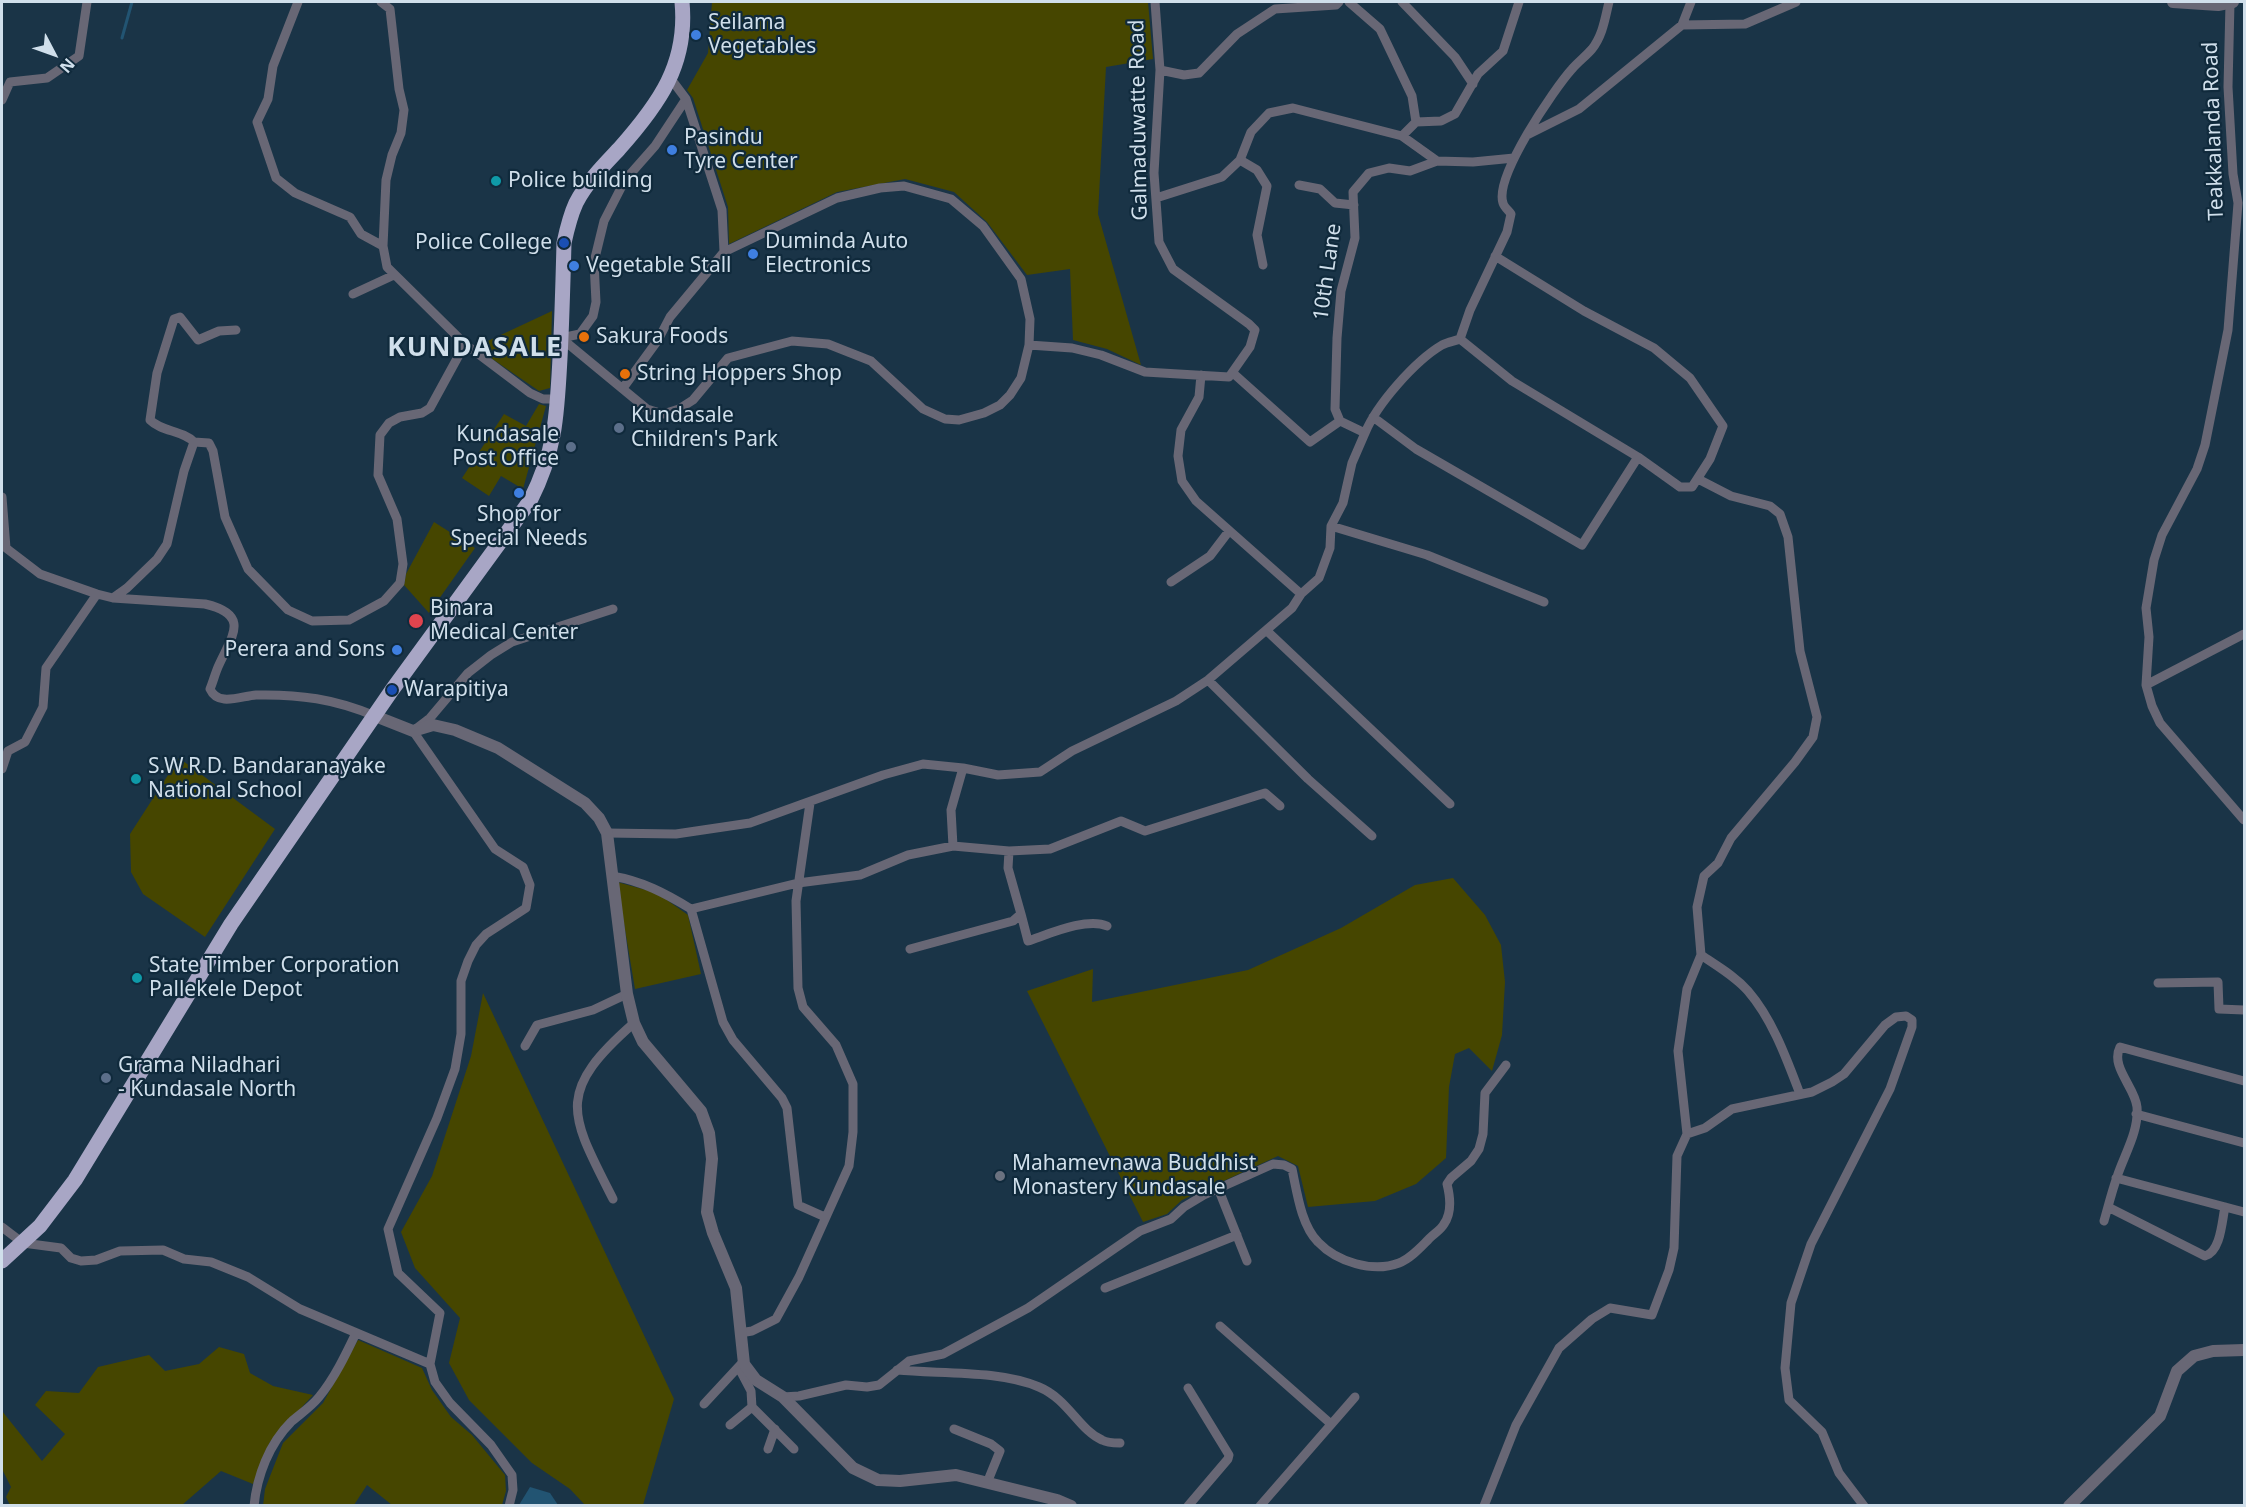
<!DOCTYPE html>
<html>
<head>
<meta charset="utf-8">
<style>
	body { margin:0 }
	#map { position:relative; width:2246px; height:1507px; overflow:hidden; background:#1a3447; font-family:"Noto Sans",sans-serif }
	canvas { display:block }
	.frame { position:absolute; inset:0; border:3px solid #d0dfeb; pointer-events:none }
	.north { position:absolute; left:24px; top:24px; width:60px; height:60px; -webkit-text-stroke:4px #102a3c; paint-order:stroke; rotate:131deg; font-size:16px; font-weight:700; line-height:24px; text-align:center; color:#d0dfeb }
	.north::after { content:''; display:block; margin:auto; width:21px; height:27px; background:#d0dfeb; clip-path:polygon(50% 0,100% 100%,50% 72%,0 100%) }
</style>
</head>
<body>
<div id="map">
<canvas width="2246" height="1507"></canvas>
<div class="frame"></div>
<div class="north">N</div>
</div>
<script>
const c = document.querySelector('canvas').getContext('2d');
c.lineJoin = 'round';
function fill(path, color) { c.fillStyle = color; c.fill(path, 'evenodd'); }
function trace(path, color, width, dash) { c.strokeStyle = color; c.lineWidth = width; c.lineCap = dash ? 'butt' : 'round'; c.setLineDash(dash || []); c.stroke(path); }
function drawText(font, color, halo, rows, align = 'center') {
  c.font = font + ' "Noto Sans",sans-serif'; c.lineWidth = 4.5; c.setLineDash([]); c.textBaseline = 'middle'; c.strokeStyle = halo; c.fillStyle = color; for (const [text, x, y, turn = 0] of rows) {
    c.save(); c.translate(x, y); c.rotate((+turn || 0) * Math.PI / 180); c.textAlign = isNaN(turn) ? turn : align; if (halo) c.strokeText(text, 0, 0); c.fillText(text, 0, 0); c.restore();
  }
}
fill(new Path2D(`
	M 712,2 L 1148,2 L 1153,59 L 1106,67 L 1098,214 L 1141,365 L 1107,349 L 1073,340 L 1070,269 L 1027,275 L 987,222 L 954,192 L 905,179 L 837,192 L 729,244 L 728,207 L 693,98 L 687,90 L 708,53 Z
	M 552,311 L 550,388 L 539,391 L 475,347 Z
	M 539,404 L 546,406 L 523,489 L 501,476 L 489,496 L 462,478 L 504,414 L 526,426 Z
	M 434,522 L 475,548 L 429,613 L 404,585 L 406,574 Z
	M 179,758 L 275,829 L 205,937 L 143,894 L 131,872 L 130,834 Z
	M 1453,878 L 1485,915 L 1501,945 L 1505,982 L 1502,1035 L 1492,1071 L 1469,1048 L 1455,1054 L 1449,1087 L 1446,1158 L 1416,1184 L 1375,1201 L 1308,1207 L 1298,1166 L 1278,1156 L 1182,1200 L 1167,1214 L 1143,1222 L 1027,991 L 1093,969 L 1092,1002 L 1248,970 L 1341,928 L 1415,885 Z
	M 617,882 L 657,893 L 688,915 L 701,974 L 635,989 Z
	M 483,993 L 674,1399 L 643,1505 L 585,1505 L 570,1489 L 532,1463 L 469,1400 L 449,1363 L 460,1318 L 415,1268 L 401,1232 L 432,1176 L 471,1056 Z
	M 358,1340 L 422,1368 L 432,1390 L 451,1417 L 472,1435 L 505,1475 L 506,1491 L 502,1505 L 392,1505 L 367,1485 L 354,1505 L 263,1506 L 265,1489 L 283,1443 L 323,1403 Z
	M 219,1347 L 244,1354 L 250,1373 L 273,1386 L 313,1395 L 270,1442 L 253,1484 L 221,1471 L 182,1505 L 10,1505 L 6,1497 L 11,1487 L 2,1469 L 2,1411 L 42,1461 L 65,1434 L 35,1405 L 46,1391 L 79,1393 L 98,1367 L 149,1355 L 165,1371 L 199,1364 Z`), '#464600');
fill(new Path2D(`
	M 530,1487 L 550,1493 L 558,1505 L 519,1505 Z`), '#225472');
trace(new Path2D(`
	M 122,38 L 132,2`), '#225472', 3);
trace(new Path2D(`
	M 298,2 L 273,66 L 268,99 L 257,122 L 276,178 L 295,193 L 350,217 L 361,234 L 383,246
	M 381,2 L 390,9 L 399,89 L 404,110 L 401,133 L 392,155 L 386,180 L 383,246 L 387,267 L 465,344 L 530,393 L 543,399 L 559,399
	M 1349,2 L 1380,29 L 1412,96 L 1416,122
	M 1402,2 L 1455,57 L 1473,84
	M 2230,3 L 2228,87 L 2233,174 L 2238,203 L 2228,330 L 2205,445 L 2197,469 L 2162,535 L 2154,560 L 2146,608 L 2149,637 L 2146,685 L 2152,706 L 2160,723 L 2244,820
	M 1682,25 L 1691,2
	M 1160,70 L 1184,75 L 1199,73 L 1237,34 L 1275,9 L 1336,5 L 1339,2
	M 2,100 L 10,82 L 47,78 L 79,56 L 87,2
	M 1527,135 L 1579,109 L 1682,25 L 1745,24 L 1796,2
	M 1402,136 L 1416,122 L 1441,121 L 1455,114 L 1478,74 L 1503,51 L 1519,2
	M 1240,160 L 1257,170 L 1267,186 L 1257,235 L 1263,265
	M 1299,185 L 1320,189 L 1335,203 L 1354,205
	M 1156,198 L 1222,177 L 1240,160 L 1251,132 L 1269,113 L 1293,108 L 1402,136 L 1437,161
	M 353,294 L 394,275
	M 561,338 L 647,409 L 663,414 L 679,409 L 693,400 L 728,358 L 792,341 L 828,344 L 871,361 L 923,409 L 945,419 L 959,420 L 984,413 L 1000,405 L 1010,395 L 1021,378 L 1029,345 L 1030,319 L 1021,279 L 983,226 L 951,199 L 904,186 L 880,188 L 837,198 L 724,252
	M 561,338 L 580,334 L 593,316 L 596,302 L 594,262 L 604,221 L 625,180 L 655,146 L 686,99
	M 1460,339 L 1512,381 L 1638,457 L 1680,487 L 1692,487 L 1710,459 L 1723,426 L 1690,378 L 1654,348 L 1584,311 L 1495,256
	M 1029,345 L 1072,348 L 1101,355 L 1145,372 L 1229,377 L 1250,347 L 1255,330 L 1249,324 L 1173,269 L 1159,242 L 1154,173 L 1160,70 L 1155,2
	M 1233,373 L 1310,442 L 1340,421
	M 1201,375 L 1199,397 L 1181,430 L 1178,456 L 1182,481 L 1196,501 L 1301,594
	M 623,388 L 658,340 L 670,317 L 724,252 L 722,210 L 686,99 L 671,79
	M 1373,417 L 1416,449 L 1582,545 L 1638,457
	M 1340,421 L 1365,433 C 1377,404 1415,361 1442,345 C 1448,342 1455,341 1460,339 L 1470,310 L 1507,232 L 1511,214 C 1509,211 1504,207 1503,203 C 1494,177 1554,89 1572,69 C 1578,62 1586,56 1592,49 C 1603,35 1605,18 1609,2
	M 1340,421 L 1335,409 L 1337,338 L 1341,291 L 1355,238 L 1353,192 L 1369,173 L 1389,168 L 1410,171 L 1437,161 L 1473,162 L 1514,158
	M 194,442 C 182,430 162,432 150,420 L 157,373 L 174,319 L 180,317 L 198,340 L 219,331 L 236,330
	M 1698,479 L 1731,496 L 1770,506 L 1780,514 L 1788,537 L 1800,651 L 1817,717 L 1813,737 L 1795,762 L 1731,838 L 1718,863 L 1704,876 L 1697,907 L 1701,955 C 1717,966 1735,976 1748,991 C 1773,1020 1787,1060 1800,1094
	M 2,497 L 6,548 L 40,574 L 97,594 L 113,598 L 205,604 C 252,615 231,637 218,667 C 215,674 213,682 210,689 C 218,707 241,696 256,695 C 299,694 335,699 375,716
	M 1331,526 L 1427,555 L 1544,602
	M 1171,582 L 1210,556 L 1229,531
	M 113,598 L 127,588 L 157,559 L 167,544 L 184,471 L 194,442 L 209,443 L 213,451 L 225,517 L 248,569 L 288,610 L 312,621 L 349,620 L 384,601 L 400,583 L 403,564 L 397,519 L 378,475 L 380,435 L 389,423 L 400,417 L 422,413 L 430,408 L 465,344
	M 1266,630 L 1450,804
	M 1208,680 L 1308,779 L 1372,836
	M 2146,685 L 2244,634
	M 2,769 L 8,751 L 25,742 L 43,707 L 46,668 L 97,594
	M 607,833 L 676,834 L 750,823 L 883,775 L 923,764 L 963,768 L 998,775 L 1040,772 L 1072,751 L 1176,701 L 1208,680 L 1292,608 L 1301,594 L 1319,578 L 1330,548 L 1331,526 L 1343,503 L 1352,463 L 1365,433
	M 953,846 L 951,810 L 963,768
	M 612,876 C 642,881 665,893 691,909 L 798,883 L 860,875 L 908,855 L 953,846 L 1009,851 L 1050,849 L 1121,821 L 1145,831 L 1265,793 L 1280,806
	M 691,909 L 723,1022 L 733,1040 L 782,1098 L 787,1108 L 798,1205 L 825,1217
	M 1021,914 L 1028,941 C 1049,934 1087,917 1107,926
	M 910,949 L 1013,921 L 1021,914 L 1008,868 L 1009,851
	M 2158,983 L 2218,982 L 2219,1009 L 2244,1010
	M 525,1046 L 537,1025 L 593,1010 L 627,994
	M 2136,1114 L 2244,1143
	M 1687,1134 L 1678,1051 L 1687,989 L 1701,955
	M 2116,1178 L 2244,1212
	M 1218,1188 L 1247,1261
	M 613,1199 C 570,1114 554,1093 634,1023
	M 2108,1207 L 2205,1256 C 2221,1252 2222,1220 2225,1207
	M 2104,1221 C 2108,1207 2112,1191 2117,1177 C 2124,1155 2139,1132 2137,1107 C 2135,1087 2110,1067 2120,1047 L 2244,1081
	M 2,1227 L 23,1243 L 61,1248 L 71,1258 L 81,1261 L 96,1260 L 120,1251 L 163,1250 L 184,1259 L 211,1262 L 248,1277 L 300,1309 L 430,1364
	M 1105,1288 L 1237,1235
	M 1220,1326 L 1331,1424
	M 740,1333 L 752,1331 L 776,1319 L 799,1277 L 849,1166 L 853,1132 L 853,1084 L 836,1045 L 803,1007 L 798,988 L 796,901 L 810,803
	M 744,1364 L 741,1372 L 751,1391 L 752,1407 L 794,1449
	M 897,1370 C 940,1374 1000,1370 1039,1387 C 1068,1399 1079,1430 1102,1440 C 1107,1443 1114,1443 1120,1443
	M 783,1397 L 799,1396 L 846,1385 L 867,1387 L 879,1385 L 909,1361 L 943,1354 L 1028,1308 L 1140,1231 L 1171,1219 L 1184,1207 L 1204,1195 L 1273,1164 L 1284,1165 L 1292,1169 C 1297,1192 1301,1225 1318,1242 C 1337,1262 1373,1273 1399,1263 C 1410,1259 1420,1248 1428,1240 C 1432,1235 1441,1230 1444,1224 C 1452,1213 1450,1196 1447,1184 L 1451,1178 L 1471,1161 L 1479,1149 L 1483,1134 L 1485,1093 L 1506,1065
	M 704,1404 L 742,1363
	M 730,1425 L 752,1407
	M 954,1429 L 991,1444 L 1000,1451 L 987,1483
	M 768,1449 L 775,1429
	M 254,1506 C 257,1476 269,1444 291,1422 C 300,1414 311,1407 319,1397 C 334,1379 346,1354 356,1333
	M 509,1506 L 513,1490 L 512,1475 L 491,1445 L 450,1403 L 435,1382 L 430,1364 L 440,1313 L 398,1273 L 388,1229 L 437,1118 L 455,1069 L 461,1034 L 461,981 L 468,961 L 476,945 L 486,934 L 526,908 L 530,885 L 523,867 L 495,849 L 413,731 L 430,718 L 468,673 L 491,655 L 512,642 L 613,609
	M 1188,1506 L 1228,1459 L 1229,1455 L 1188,1388
	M 1260,1506 L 1355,1397
	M 1484,1506 L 1516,1425 L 1559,1348 L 1592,1319 L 1610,1308 L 1652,1315 L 1669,1270 L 1674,1248 L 1677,1156 L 1687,1134 L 1705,1128 L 1732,1109 L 1812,1092 L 1832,1082 L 1844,1074 L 1885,1025 L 1896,1017 L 1906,1016 L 1912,1020 L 1912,1027 L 1890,1089 L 1811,1244 L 1791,1303 L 1785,1368 L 1789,1400 L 1822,1432 L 1839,1473 L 1864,1506`), '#686775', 9);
trace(new Path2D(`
	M 2173,2 L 2218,5 L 2233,2
	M 375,716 L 413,731 L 433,725 L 455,730 L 498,748 L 585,803 L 599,818 L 607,833 L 627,994 L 634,1023 L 643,1042 L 701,1111 L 709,1133 L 712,1159 L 707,1212 L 713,1233 L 736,1288 L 744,1364 L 756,1380 L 783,1397 L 853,1468 L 878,1480 L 900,1481 L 956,1475 L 1057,1500 L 1071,1506
	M 2069,1506 L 2160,1416 L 2177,1371 L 2194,1356 L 2213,1351 L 2244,1350`), '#686775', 12);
trace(new Path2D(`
	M 2,1261 L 40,1226 L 75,1180 L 231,924 L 392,690 L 530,501 C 556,450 557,414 560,358 C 562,320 563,281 564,243 C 567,229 570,216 576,203 C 587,182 603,166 619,149 C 659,104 688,64 682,2`), '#a8a6c5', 15);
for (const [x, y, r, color] of [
	[696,35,6,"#3f7fe0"],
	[672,150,6,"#3f7fe0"],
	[496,181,6,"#0f9aa8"],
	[564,243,6,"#1a4fb4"],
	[753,254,6,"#3f7fe0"],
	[574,266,6,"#3f7fe0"],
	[584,337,6,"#e8710a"],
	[625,374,6,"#e8710a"],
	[619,428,6,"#5c6f8a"],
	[571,447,6,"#5c6f8a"],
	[519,493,6,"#3f7fe0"],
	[416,621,8,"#e0444e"],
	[397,650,6,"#3f7fe0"],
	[392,690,6,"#1a4fb4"],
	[136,779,6,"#0f9aa8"],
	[137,978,6,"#0f9aa8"],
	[106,1078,6,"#5c6f8a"],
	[1000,1176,6,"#6b7280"]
]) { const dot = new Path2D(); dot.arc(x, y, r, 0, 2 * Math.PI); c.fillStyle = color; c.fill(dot); trace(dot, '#102a3c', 2); }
drawText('21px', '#d0dfeb', '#102a3c', [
	["Seilama",708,23],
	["Vegetables",708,47],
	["Pasindu",684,138],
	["Tyre Center",684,162],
	["Police building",508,181],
	["Duminda Auto",765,242],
	["Electronics",765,266],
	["Police College",552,243,"right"],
	["Vegetable Stall",586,266],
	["Sakura Foods",596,337],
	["String Hoppers Shop",637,374],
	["Kundasale",631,416],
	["Children's Park",631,440],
	["Kundasale",559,435,"right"],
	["Post Office",559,459,"right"],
	["Shop for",519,515,"center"],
	["Special Needs",519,539,"center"],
	["Binara",430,609],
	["Medical Center",430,633],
	["Perera and Sons",385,650,"right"],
	["Warapitiya",404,690],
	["S.W.R.D. Bandaranayake",148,767],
	["National School",148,791],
	["State Timber Corporation",149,966],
	["Pallekele Depot",149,990],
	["Grama Niladhari",118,1066],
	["- Kundasale North",118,1090],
	["Mahamevnawa Buddhist",1012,1164],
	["Monastery Kundasale",1012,1188]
], 'left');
drawText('21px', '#d0dfeb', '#102a3c', [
	["Galmaduwatte Road",1139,120,-91],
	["Teakkalanda Road",2214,131,-92],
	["10th Lane",1328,272,-82]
]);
c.letterSpacing = '1.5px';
drawText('bold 27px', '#d0dfeb', '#102a3c', [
	["KUNDASALE",475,348]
]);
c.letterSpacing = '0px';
</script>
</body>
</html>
